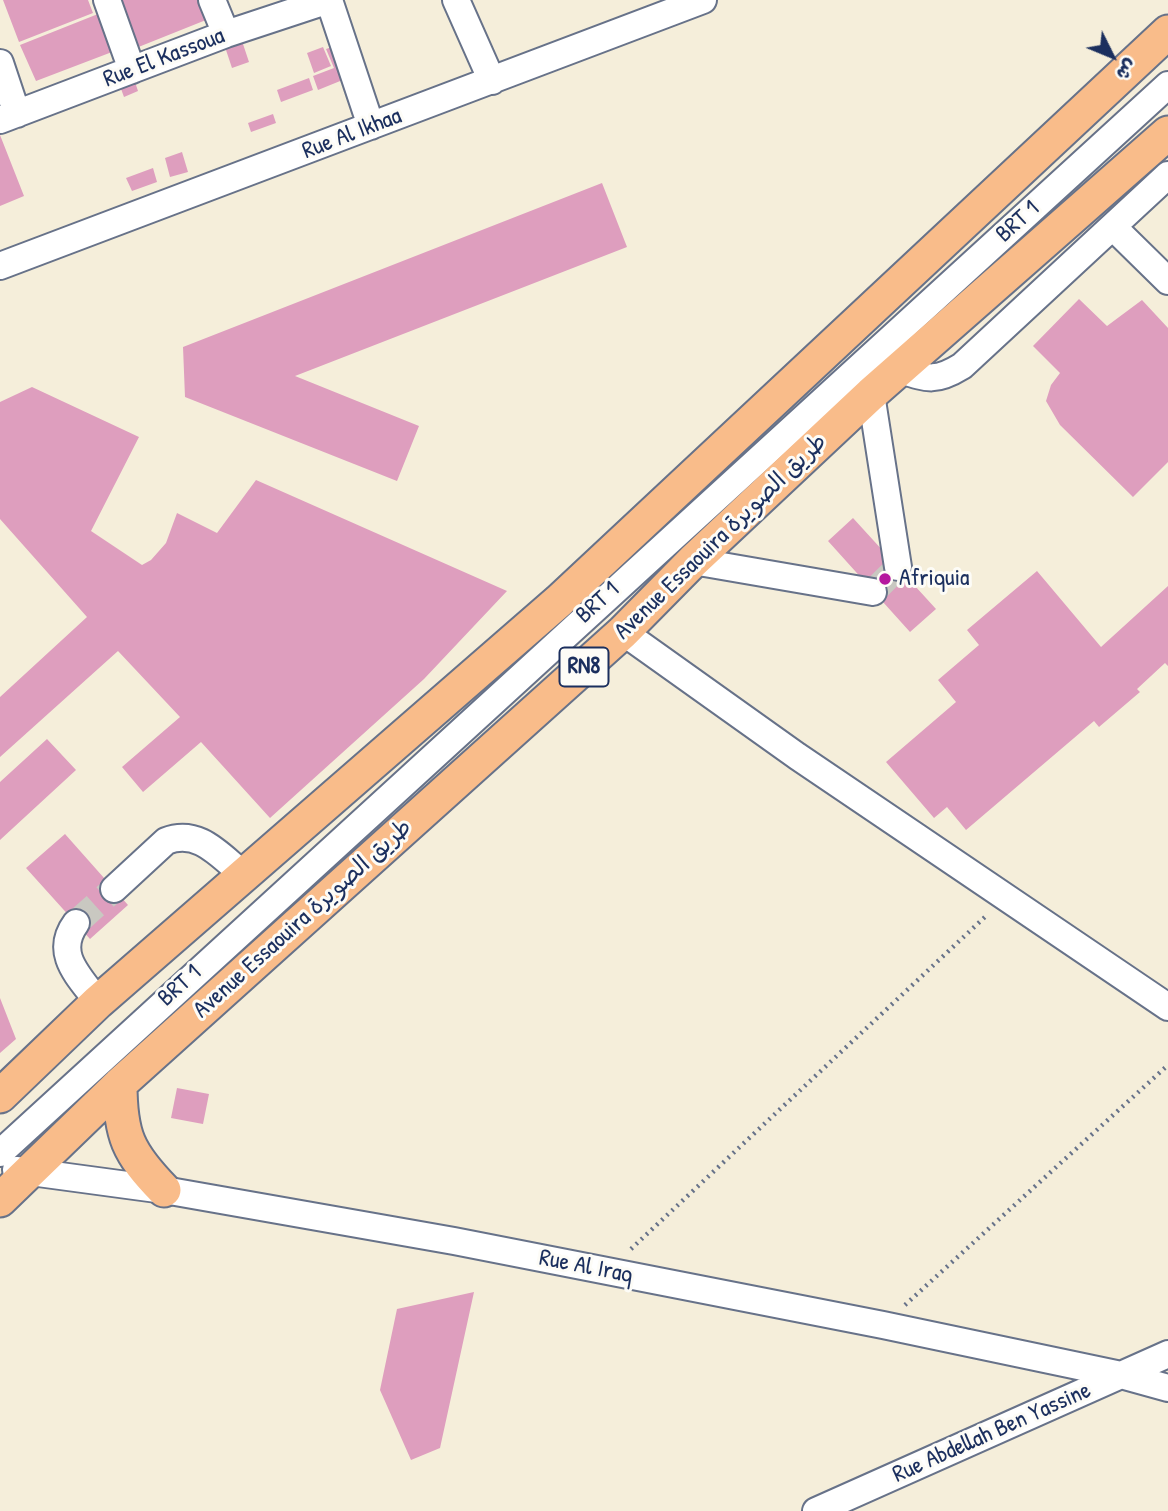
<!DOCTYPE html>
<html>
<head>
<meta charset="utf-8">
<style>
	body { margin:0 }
	#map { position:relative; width:1168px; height:1511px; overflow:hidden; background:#f5eeda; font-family:"Patrick Hand","Playpen Sans Arabic",sans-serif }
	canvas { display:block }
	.north { position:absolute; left:1077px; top:21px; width:70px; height:70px; -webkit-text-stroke:5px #fdfcf7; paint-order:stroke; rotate:133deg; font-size:19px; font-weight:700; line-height:28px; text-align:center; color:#1b2f5e }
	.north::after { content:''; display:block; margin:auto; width:24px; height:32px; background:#1b2f5e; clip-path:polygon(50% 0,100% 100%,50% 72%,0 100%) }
</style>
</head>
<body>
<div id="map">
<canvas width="1168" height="1511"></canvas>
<div class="north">ش</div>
</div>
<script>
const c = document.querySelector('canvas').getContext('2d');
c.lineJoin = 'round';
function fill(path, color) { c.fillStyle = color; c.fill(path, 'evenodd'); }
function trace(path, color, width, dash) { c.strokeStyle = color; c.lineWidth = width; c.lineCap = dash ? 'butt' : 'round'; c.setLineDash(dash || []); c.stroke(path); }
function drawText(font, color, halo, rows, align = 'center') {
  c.font = font + ' "Patrick Hand","Playpen Sans Arabic",sans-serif'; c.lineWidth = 6; c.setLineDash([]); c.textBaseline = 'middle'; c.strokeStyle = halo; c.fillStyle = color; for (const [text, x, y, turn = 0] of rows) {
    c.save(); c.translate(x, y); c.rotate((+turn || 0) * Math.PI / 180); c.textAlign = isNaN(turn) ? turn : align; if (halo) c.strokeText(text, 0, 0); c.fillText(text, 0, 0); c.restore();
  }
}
fill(new Path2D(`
	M 3,0 L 88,0 L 93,13 L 19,42 Z
	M 118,0 L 204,0 L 211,18 L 136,48 Z
	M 98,14 L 112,52 L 36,81 L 20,45 Z
	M 240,35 L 249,62 L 232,68 L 223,41 Z
	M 338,45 L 350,77 L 318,90 L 313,76 L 334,68 L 326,49 Z
	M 323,47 L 331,66 L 314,73 L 307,53 Z
	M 132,73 L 138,91 L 124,97 L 117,78 Z
	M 309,78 L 313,90 L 281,102 L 277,90 Z
	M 273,114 L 276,123 L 251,132 L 248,123 Z
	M 0,135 L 24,196 L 0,206 Z
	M 182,152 L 188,172 L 170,177 L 165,158 Z
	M 153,168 L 157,182 L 132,191 L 126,178 Z
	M 602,183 L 627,247 L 295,376 L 419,426 L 397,481 L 185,397 L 183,347 Z
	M 1079,299 L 1107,326 L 1142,300 L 1168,328 L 1168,462 L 1133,497 L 1060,425 L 1046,401 L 1051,385 L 1060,373 L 1033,346 Z
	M 32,387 L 139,437 L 91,531 L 142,565 L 151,560 L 166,543 L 177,513 L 217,533 L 256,480 L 507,591 L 424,679 L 270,818 L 201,742 L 143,792 L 122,767 L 180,717 L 118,651 L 0,757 L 0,697 L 87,617 L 0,519 L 0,402 Z
	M 853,518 L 936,609 L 910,632 L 828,541 Z
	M 1037,571 L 1101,647 L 1168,586 L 1168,666 L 1165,663 L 1137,689 L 1140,692 L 1099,727 L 1094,721 L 966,830 L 947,807 L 934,818 L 886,762 L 956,702 L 938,680 L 979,645 L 967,630 Z
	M 47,739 L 76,770 L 0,840 L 0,782 Z
	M 65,834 L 128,905 L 90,939 L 26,868 Z
	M 0,998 L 16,1039 L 0,1053 Z
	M 177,1088 L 209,1094 L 203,1124 L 171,1118 Z
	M 474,1292 L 440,1448 L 411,1460 L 380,1390 L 397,1309 Z`), '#de9ebe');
trace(new Path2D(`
	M 873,592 L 898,567
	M 76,923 L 114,889`), '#c9c8c1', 26, [26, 13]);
const minor = new Path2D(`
	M 107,0 L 132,70
	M 212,0 L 226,34
	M 329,0 L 371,126
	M 456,0 L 492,81
	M 0,63 L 17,114
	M 0,120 L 226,34 L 329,0
	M 1113,227 L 1168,281
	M 0,266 L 703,0
	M 901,370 C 928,379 936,382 962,366 L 1168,175
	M 871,394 L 898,567
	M 693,561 L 873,592
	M 623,632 L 797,756 L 1168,1007
	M 114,889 L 166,841 C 199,828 220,856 244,875
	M 76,923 C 53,954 80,977 98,1002
	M 0,1153 L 1168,85
	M 16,1170 L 164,1190 L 454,1241 L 883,1325 L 1121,1375 L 1168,1388
	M 816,1511 L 1168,1354`);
const major = new Path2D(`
	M 120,1084 C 120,1135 128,1153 164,1190
	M 0,1096 L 98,1002 L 559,601 L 1168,32
	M 0,1200 L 120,1084 L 623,632 L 693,561 L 871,394 L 1168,133`);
trace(minor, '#677289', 30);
trace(major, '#677289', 37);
trace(new Path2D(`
	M 631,1249 L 987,915
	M 905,1305 L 1168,1065`), '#677289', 4.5, [2, 5]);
trace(minor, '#fff', 26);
trace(major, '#f9bc8a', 33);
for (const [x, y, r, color] of [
	[885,579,7,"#b5179e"]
]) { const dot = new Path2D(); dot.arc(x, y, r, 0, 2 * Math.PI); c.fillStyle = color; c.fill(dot); trace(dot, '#fdfcf7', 2.5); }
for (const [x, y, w] of [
	[584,667,49]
]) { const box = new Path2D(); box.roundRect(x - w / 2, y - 19.5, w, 39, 5); c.fillStyle = '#fdfcf7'; c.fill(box); trace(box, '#1b2f5e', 2); }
drawText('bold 23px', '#1b2f5e', null, [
	["RN8",584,667]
]);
drawText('24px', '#1b2f5e', '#fdfcf7', [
	["Rue El Kassoua",164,58,-21],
	["Rue Al Ikhaa",352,134,-21],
	["BRT 1",1018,222,-42],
	["Avenue Essaouira طريق الصويرة",721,537,-44],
	["BRT 1",598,603,-42],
	["Avenue Essaouira طريق الصويرة",303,919,-42],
	["BRT 1",180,986,-42],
	["Rue Al Iraq",586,1267,11],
	["Rue Abdellah Ben Yassine",992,1433,-24]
]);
drawText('24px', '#1b2f5e', '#fdfcf7', [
	["Afriquia",899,579]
], 'left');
</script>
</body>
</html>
